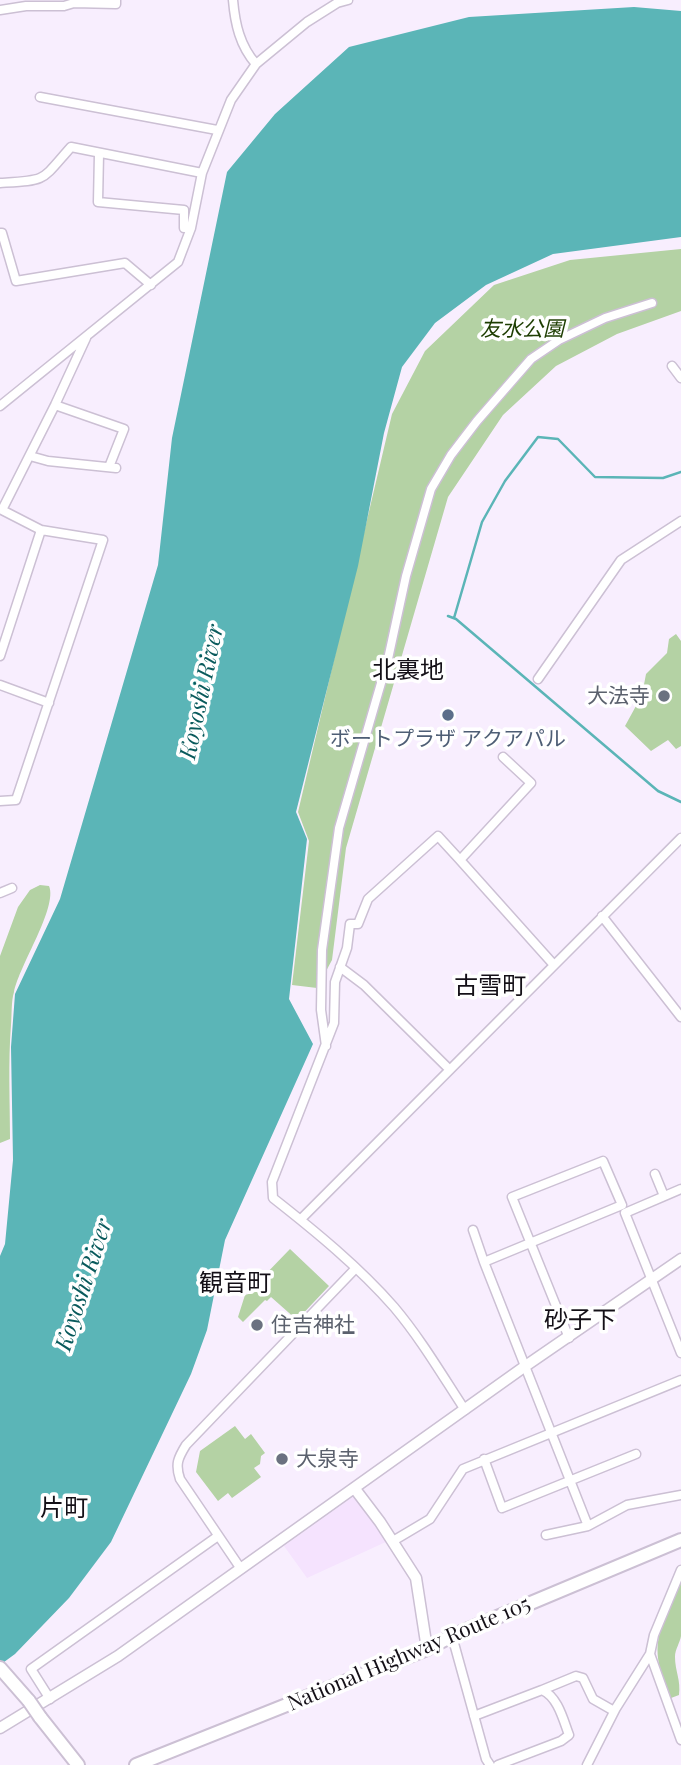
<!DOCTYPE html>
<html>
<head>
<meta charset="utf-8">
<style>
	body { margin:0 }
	canvas { display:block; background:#f8eefe }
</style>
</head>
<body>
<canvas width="681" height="1765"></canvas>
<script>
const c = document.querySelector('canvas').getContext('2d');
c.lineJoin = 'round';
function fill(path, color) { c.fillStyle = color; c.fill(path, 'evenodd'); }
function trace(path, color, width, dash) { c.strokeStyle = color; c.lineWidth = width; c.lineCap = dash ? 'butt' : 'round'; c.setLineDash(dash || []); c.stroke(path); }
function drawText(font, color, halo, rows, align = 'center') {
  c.font = font + ' "Playfair Display","Noto Sans JP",serif'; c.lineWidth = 7; c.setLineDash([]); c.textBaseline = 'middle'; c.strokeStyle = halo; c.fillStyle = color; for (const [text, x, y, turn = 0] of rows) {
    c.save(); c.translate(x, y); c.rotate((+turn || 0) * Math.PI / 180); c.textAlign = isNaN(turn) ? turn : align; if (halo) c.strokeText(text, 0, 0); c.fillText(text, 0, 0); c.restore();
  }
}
fill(new Path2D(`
	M 354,1496 L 388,1541 L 307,1578 L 284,1546 Z`), '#f5e3fe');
fill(new Path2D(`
	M 681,249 L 681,311 L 617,334 L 556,366 L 503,415 L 448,497 L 346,848 L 332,960 L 317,988 L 292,985 L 309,841 L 298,812 L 392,414 L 425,351 L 494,285 L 570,260 Z
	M 676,634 L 681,641 L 681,746 L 676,749 L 668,740 L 651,751 L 625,726 L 642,695 L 646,674 L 667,653 L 669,639 Z
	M 40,885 L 49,886 C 58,907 19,966 14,992 C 11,1002 12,1014 11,1025 C 8,1063 10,1101 10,1139 L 0,1143 L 0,956 L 18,907 L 30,890 Z
	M 290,1249 L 329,1286 L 297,1320 L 271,1297 L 267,1301 L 265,1300 L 243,1322 L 238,1317 L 245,1295 L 262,1290 L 259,1281 Z
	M 235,1426 L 245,1439 L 251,1434 L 265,1453 L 261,1456 L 260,1464 L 254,1468 L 261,1477 L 232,1498 L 228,1493 L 218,1501 L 196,1472 L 200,1451 Z
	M 681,1580 C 681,1597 681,1618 681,1636 C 680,1643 675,1649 675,1657 C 675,1671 681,1680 679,1695 L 671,1698 C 646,1644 660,1630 681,1580 Z`), '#b4d2a4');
fill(new Path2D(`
	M 634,7 L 681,11 L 681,237 L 553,254 L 486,285 L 435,323 L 402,367 L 384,433 L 358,566 L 296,812 L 307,839 L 289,999 L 313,1044 L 225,1240 L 207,1330 L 191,1374 L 111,1542 L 69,1598 L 15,1654 L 0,1665 L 0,1256 L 5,1244 L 13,1160 L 11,1047 L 15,994 L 60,899 L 158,565 L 172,438 L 227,172 L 275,114 L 349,47 L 469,17 Z`), '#5bb5b7');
trace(new Path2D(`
	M 448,616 L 456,619 L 658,791 L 681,802
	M 454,618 L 482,522 L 505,481 L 538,437 L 558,439 L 595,477 L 663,478 L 681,472`), '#5bb5b7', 2.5);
const minor = new Path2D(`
	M 233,0 C 235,24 240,46 256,64
	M 0,10 L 26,6 L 64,6 L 74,3 L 116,4 L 116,0
	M 40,97 L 217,130
	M 99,154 L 98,202 L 184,210 L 184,228 L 191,228
	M 0,183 C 48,180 40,182 71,147 L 202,173
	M 0,233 L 2,233 L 16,281 L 125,263 L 151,285
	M 672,366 L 681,378
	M 55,405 L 124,429 L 109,467
	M 0,406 L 178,262 L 191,228 L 202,173 L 231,100 L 256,64 L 307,22 L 337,3 L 348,0
	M 30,456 L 48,461 L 116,468
	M 0,656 L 41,530 L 2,510 L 55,405 L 86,338
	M 538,679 L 621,560 L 681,521
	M 0,685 L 49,703
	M 503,757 L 531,783 L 460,860 L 554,965
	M 0,801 L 16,800 L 103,540 L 41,530
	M 460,860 L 438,836 L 368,899 L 358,924 L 350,924 L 347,948 L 335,982 L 334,1023 L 272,1182 L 273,1198 C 315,1231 359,1267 394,1307 C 421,1339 442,1375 465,1410
	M 0,893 L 12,888
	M 602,916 L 681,1017
	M 340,967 L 364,985 L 449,1069
	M 326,1046 L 321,1010 L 322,950 L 339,828 L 388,659 L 406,576 L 431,489 L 451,455 L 477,421 L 531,359 L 559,340 L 605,318 L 652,303
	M 655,1174 L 664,1196
	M 681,1189 L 625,1213 L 681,1353
	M 301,1219 L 681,838
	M 473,1230 L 484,1262 L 622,1205 L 603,1161 L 512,1197 L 569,1338
	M 484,1262 L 588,1526
	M 484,1459 L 502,1508 L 636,1454
	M 546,1535 L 588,1526 L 627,1505 L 681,1495
	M 393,1541 L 430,1519 L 463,1469 L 681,1380
	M 241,1569 L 180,1479 C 175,1464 178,1458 186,1445 L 355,1269
	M 452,1636 L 486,1759 L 490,1765
	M 650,1654 L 681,1740
	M 542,1690 L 576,1676 L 583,1678 L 593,1699 L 614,1711
	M 50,1699 L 31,1669 L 218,1536
	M 474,1716 L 542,1690 C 558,1697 563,1719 569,1735 L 561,1741 L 498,1765
	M 587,1765 L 616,1708 L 650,1654 L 654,1635 L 681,1570`);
const tertiary = new Path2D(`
	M 355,1489 L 380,1522 L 416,1578 L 427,1649
	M 0,1728 L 118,1656 L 524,1367 L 681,1259`);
const trunk = new Path2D(`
	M 0,1668 L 29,1701
	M 40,1717 L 78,1765
	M 136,1765 L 427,1649 L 452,1636 L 681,1540`);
trace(minor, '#ccc0d4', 11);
trace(tertiary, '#ccc0d4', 13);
trace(trunk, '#ccc0d4', 16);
trace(minor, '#fff', 8);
trace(tertiary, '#fff', 10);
trace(trunk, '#fff', 12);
const trunkBridge = new Path2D(`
	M 29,1701 L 40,1717`);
trace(trunkBridge, '#ccc0d4', 16, []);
trace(trunkBridge, '#fff', 12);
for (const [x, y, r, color] of [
	[664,696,7,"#6b7280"],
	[448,715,7,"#5c6f8a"],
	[257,1325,7,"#6b7280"],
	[282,1459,7,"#6b7280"]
]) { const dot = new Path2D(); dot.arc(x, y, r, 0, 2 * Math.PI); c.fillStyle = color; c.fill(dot); trace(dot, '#fff', 2.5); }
drawText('italic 21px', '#1d3d01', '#fff', [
	["友水公園",522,329]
]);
drawText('21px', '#5b616d', '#fff', [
	["大法寺",650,696,"right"],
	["住吉神社",271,1325],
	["大泉寺",296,1459]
], 'left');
drawText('21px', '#4e5e75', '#fff', [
	["ボートプラザ アクアパル",448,739]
]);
drawText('21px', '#141017', '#fff', [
	["National Highway Route 105",409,1654,-23]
]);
drawText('italic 23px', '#095a5c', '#fff', [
	["Koyoshi River",202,692,-78],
	["Koyoshi River",84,1285,-72]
]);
drawText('24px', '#141017', '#fff', [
	["北裏地",408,671],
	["古雪町",490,987],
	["観音町",235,1284],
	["砂子下",580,1321],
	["片町",64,1509]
]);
</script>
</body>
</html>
